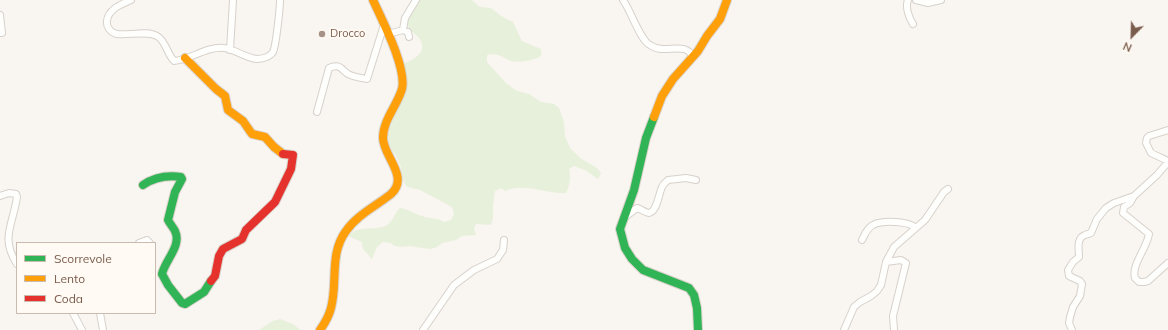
<!DOCTYPE html>
<html>
<head>
<meta charset="utf-8">
<style>
	body { margin:0 }
	#map { position:relative; width:1168px; height:330px; overflow:hidden; background:#f9f5f0; font-family:Mulish,sans-serif }
	canvas { display:block }
	.legend { position:absolute; left:16px; top:242px; width:140px; height:72px; box-sizing:border-box; background:#fffaf3; border:1px solid #cabbb1; margin:0; padding:5px 7px; list-style:none; font-size:12px; color:#7a5c4d }
	.legend li { display:flex; align-items:center; gap:8px; height:20px }
	.legend b { width:20px; border:1px solid #cabbb1 }
	.north { position:absolute; left:1112px; top:16px; width:40px; height:40px; -webkit-text-stroke:3px #fffaf3; paint-order:stroke; rotate:203deg; font-size:11px; font-weight:700; line-height:16px; text-align:center; color:#7a5c4d }
	.north::after { content:''; display:block; margin:auto; width:14px; height:18px; background:#7a5c4d; clip-path:polygon(50% 0,100% 100%,50% 72%,0 100%) }
</style>
</head>
<body>
<div id="map">
<canvas width="1168" height="330"></canvas>
<ul class="legend">
<li><b style="height:5px;background:#30b455"></b>Scorrevole</li>
<li><b style="height:5px;background:#ff9f0a"></b>Lento</li>
<li><b style="height:5px;background:#e5322d"></b>Coda</li>
</ul>
<div class="north">N</div>
</div>
<script>
const c = document.querySelector('canvas').getContext('2d');
c.lineJoin = 'round';
function fill(path, color) { c.fillStyle = color; c.fill(path, 'evenodd'); }
function trace(path, color, width, dash) { c.strokeStyle = color; c.lineWidth = width; c.lineCap = dash ? 'butt' : 'round'; c.setLineDash(dash || []); c.stroke(path); }
function drawText(font, color, halo, rows, align = 'center') {
  c.font = font + ' Mulish,sans-serif'; c.lineWidth = 3.5; c.setLineDash([]); c.textBaseline = 'middle'; c.strokeStyle = halo; c.fillStyle = color; for (const [text, x, y, turn = 0] of rows) {
    c.save(); c.translate(x, y); c.rotate((+turn || 0) * Math.PI / 180); c.textAlign = isNaN(turn) ? turn : align; if (halo) c.strokeText(text, 0, 0); c.fillText(text, 0, 0); c.restore();
  }
}
fill(new Path2D(`
	M 417,0 L 472,0 L 480,7 L 491,8 L 501,16 L 513,22 L 522,41 L 541,49 L 541,56 C 534,60 520,63 512,61 C 502,58 499,52 487,55 L 487,62 L 506,83 L 517,91 L 529,94 L 541,102 L 554,104 L 559,108 L 564,122 L 565,136 L 570,148 L 580,158 L 597,168 L 601,173 L 598,179 L 585,170 L 574,166 L 569,169 C 571,178 570,185 566,193 C 546,194 524,182 505,191 L 501,188 L 495,191 L 493,205 L 493,219 L 491,225 L 476,224 L 474,228 L 476,235 L 462,236 L 456,240 L 442,243 L 437,247 L 430,249 L 409,246 L 403,247 L 395,246 L 390,243 L 383,242 L 377,247 L 372,259 L 363,249 L 362,242 L 350,237 L 349,235 C 361,224 374,232 387,225 C 394,221 394,213 400,208 C 409,209 416,215 425,217 C 432,219 438,218 444,222 L 451,220 L 454,214 L 452,207 L 420,190 L 407,187 C 401,179 403,170 399,162 C 395,152 388,147 387,135 L 407,85 L 402,64 C 414,60 429,52 419,38 C 415,33 408,30 407,23 C 407,15 413,6 417,0 Z
	M 280,319 L 293,324 L 300,330 L 259,330 L 273,321 Z`), '#e7f0db');
const street = new Path2D(`
	M 131,0 C 122,4 108,9 107,21 C 106,27 111,33 117,34 C 127,36 147,30 157,36 C 166,41 167,54 174,61 C 190,60 207,46 224,48 C 235,49 245,58 257,59 C 262,59 270,57 273,52 C 276,46 280,8 280,0
	M 623,0 C 631,11 640,40 650,45 C 653,47 658,49 662,49 C 672,50 689,44 692,57
	M 908,0 C 905,7 909,18 913,24
	M 916,0 L 928,3 L 941,0
	M 0,15 L 2,33
	M 403,30 L 408,32 L 409,37
	M 388,34 L 403,30 L 405,18 L 416,0
	M 230,50 L 233,0
	M 317,112 L 329,68 C 339,63 341,69 348,74 C 353,77 362,78 367,79 L 384,25
	M 1168,130 L 1149,136 L 1147,138 L 1146,143 L 1151,153 L 1168,161
	M 0,196 L 9,193 L 16,194 L 17,197 C 13,225 0,238 17,264
	M 1134,196 L 1130,203 L 1124,207 L 1123,213 L 1149,234 C 1147,248 1131,265 1135,278 L 1139,282 L 1144,282 L 1148,281 L 1168,263
	M 625,217 L 637,208 C 641,209 646,213 649,213 C 657,212 659,193 662,187 C 663,184 666,182 668,180 L 686,178 L 696,180
	M 862,240 C 865,234 867,228 873,225 C 882,220 909,221 916,228
	M 139,243 L 147,240 L 150,243
	M 886,262 L 901,260 L 906,263 L 893,316 L 894,330
	M 73,313 L 82,330
	M 100,313 L 103,330
	M 423,330 L 454,285 L 474,270 L 497,259 L 503,250 L 504,240
	M 844,330 L 854,307 L 860,302 L 871,296 L 877,291 L 881,285 L 886,262 L 894,247 L 925,220 L 944,192 L 948,189
	M 1072,330 L 1069,323 L 1070,317 L 1073,307 L 1080,296 L 1082,284 L 1080,281 L 1069,276 L 1068,270 L 1073,262 L 1079,257 C 1079,250 1076,238 1085,235 C 1087,234 1089,234 1091,233 L 1097,219 L 1106,208 L 1114,203 L 1134,196 L 1157,175 L 1168,162`);
const fast = new Path2D(`
	M 654,117 L 646,138 L 634,190 L 620,229 L 625,248 L 632,259 L 643,270 L 689,288 L 694,295 L 697,308 L 698,330
	M 143,185 C 155,177 167,175 181,177 L 182,179 L 175,192 L 168,220 C 170,224 173,227 175,231 C 182,246 165,260 162,274 L 168,285 L 182,303 L 185,304 L 204,292 L 211,281`);
const slow = new Path2D(`
	M 185,58 L 216,89 L 225,96 L 228,110 L 243,121 L 252,134 L 265,137 L 274,147 L 283,154
	M 654,117 L 662,96 L 673,79 L 698,51 L 707,36 L 720,19 L 727,0
	M 320,330 C 325,323 329,316 331,308 C 338,282 329,254 346,231 C 357,215 376,206 391,194 C 410,177 383,156 383,138 C 383,120 397,106 402,89 C 407,68 382,20 373,0`);
const jam = new Path2D(`
	M 211,281 L 215,276 L 219,256 L 223,249 L 242,239 L 246,230 L 275,202 L 291,169 L 293,155 L 283,154`);
trace(street, '#d7d1cb', 8);
trace(fast, '#d9d2cb', 10);
trace(slow, '#d9d2cb', 10);
trace(jam, '#d9d2cb', 10);
trace(street, '#fefefd', 6);
trace(fast, '#30b455', 8);
trace(slow, '#ff9f0a', 8);
trace(jam, '#e5322d', 8);
for (const [x, y, r, color] of [
	[322,34,4,"#a69286"]
]) { const dot = new Path2D(); dot.arc(x, y, r, 0, 2 * Math.PI); c.fillStyle = color; c.fill(dot); trace(dot, '#fffaf3', 1.5); }
drawText('11px', '#7a5c4d', '#fffaf3', [
	["Drocco",330,34]
], 'left');
</script>
</body>
</html>
